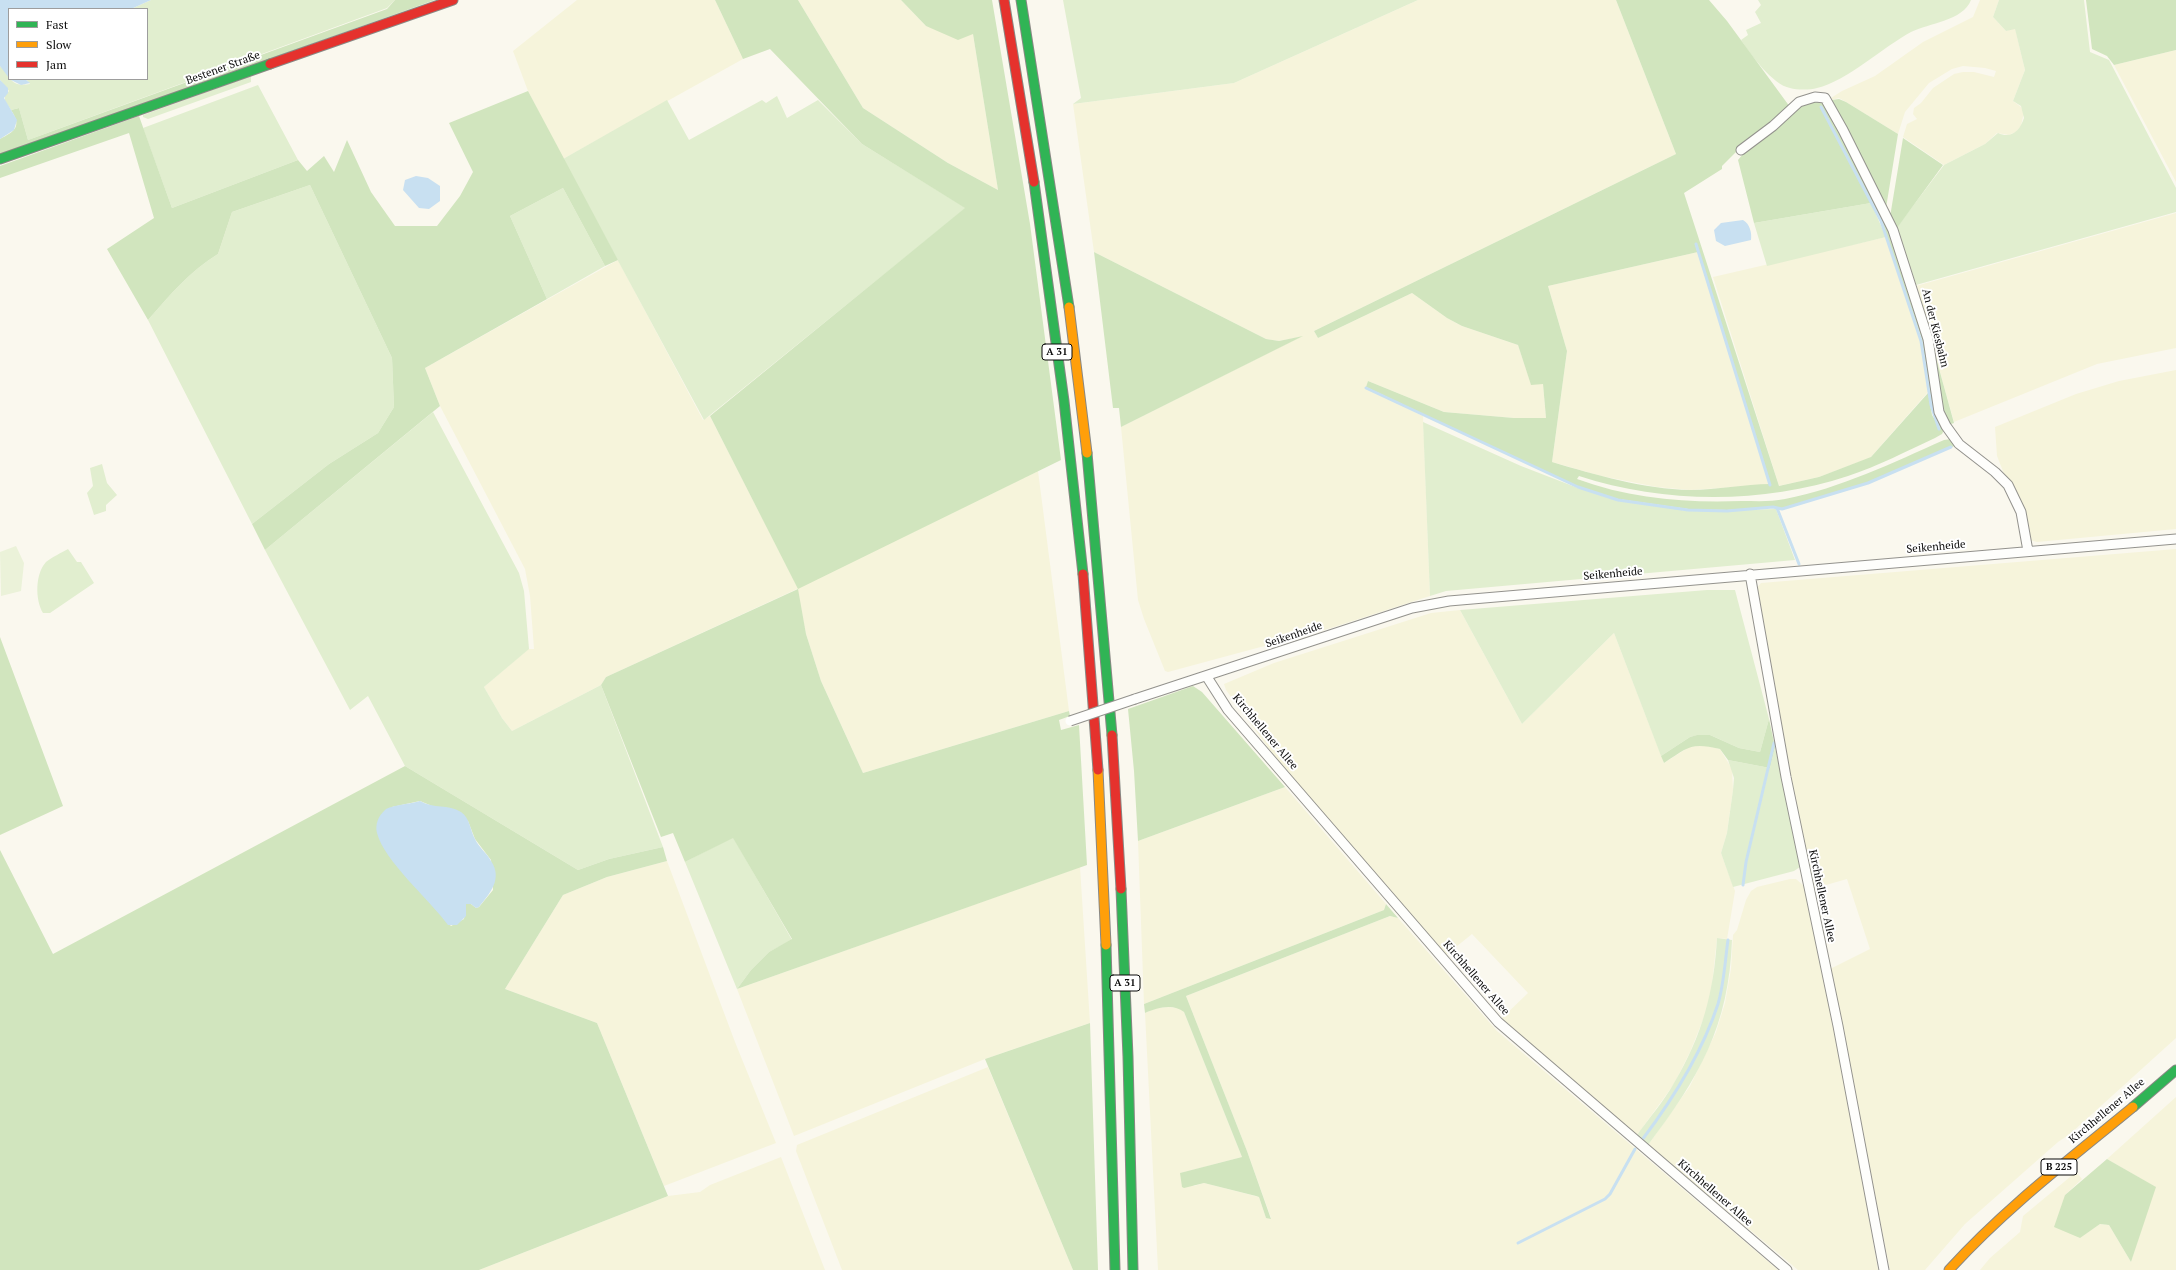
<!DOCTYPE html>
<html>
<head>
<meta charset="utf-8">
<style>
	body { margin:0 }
	#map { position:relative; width:2176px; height:1270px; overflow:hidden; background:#faf8ee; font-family:"PT Serif",serif }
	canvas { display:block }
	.legend { position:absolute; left:8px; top:8px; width:140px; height:72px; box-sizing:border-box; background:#fff; border:1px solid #9d9d9d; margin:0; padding:5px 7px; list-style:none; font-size:12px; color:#0b0b0b }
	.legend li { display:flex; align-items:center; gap:8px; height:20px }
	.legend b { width:20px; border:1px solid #9d9d9d }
</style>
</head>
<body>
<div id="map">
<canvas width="2176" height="1270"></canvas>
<ul class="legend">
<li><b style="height:5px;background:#30b455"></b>Fast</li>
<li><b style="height:5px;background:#ff9f0a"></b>Slow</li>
<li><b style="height:5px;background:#e5322d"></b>Jam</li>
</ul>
</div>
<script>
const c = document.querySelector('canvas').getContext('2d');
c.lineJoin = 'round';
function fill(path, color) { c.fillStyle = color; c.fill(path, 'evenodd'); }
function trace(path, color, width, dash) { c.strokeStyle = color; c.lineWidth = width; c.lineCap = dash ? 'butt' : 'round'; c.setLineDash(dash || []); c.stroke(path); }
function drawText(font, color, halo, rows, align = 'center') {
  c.font = font + ' "PT Serif",serif'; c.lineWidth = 4; c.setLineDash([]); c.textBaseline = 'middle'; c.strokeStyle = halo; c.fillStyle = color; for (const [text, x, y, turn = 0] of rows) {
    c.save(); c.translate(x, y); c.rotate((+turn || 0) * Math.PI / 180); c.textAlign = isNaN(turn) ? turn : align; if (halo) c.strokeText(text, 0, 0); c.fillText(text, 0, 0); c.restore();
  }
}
fill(new Path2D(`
	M 577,0 L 715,0 L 743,59 L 563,159 L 528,91 L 513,51 Z
	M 798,0 L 901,0 L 926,26 L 973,34 L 998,190 L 948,163 L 863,108 Z
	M 1418,0 L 1616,0 L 1676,154 L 1314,331 L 1318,338 L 1412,293 L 1447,318 L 1462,326 L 1518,345 L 1531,384 L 1543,384 L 1546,418 L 1514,418 L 1444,412 L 1368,381 L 1366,388 L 1423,416 L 1430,596 L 1331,628 L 1168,672 L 1165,671 L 1144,619 L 1138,600 L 1121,427 L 1300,337 L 1279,341 L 1266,339 L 1094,252 L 1073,104 L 1234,83 Z
	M 1980,0 L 1999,0 L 1993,17 L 2006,31 L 2015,28 L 2025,70 L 2013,101 L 2021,107 L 2024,112 L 2021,126 L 2016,132 L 2009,135 L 1997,133 L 1985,144 L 1944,165 L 1903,137 L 1907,124 L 1917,119 L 1913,114 L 1914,108 L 1921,103 L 1933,88 L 1954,74 L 1963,72 L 1974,72 L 1994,77 L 1996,71 L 1985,68 L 1963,66 L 1952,69 L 1929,83 L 1905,112 L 1898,134 L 1846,102 L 1839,98 L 1832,100 L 1831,98 L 1842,91 L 1875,76 L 1923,42 L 1973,17 Z
	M 2176,50 L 2176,182 L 2114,65 Z
	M 2176,213 L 2176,348 L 2097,364 L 1954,422 L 1916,286 Z
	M 1886,237 L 1920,341 L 1928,392 L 1870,458 L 1819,477 L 1779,486 L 1713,277 Z
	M 1698,252 L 1769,485 L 1690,490 L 1657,487 L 1601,476 L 1552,462 L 1567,351 L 1548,286 Z
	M 618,260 L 703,420 L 710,416 L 798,588 L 1038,471 L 1069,711 L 863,773 L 821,681 L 806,634 L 797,589 L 606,677 L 601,685 L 512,731 L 502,718 L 484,687 L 528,649 L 534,649 L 530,596 L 525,569 L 440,406 L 425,368 Z
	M 2176,370 L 2176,529 L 2037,542 L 2030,540 L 1997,456 L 1995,427 L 2076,394 L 2119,381 Z
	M 2176,549 L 2176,1038 L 2070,1134 L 2058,1142 L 1965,1224 L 1925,1270 L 1890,1270 L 1830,969 L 1870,949 L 1847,879 L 1812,889 L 1755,590 L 1761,583 Z
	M 1460,610 L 1522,724 L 1614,633 L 1664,763 L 1689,747 L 1703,745 L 1720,749 L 1732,769 L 1733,790 L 1727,833 L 1721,853 L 1735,891 L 1727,939 L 1717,938 L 1711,994 L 1705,1015 L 1690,1052 L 1674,1084 L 1637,1135 L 1501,1019 L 1528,993 L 1472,934 L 1446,955 L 1283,768 L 1226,690 L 1224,684 L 1274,663 L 1431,613 Z
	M 1285,787 L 1386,904 L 1384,910 L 1144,1004 L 1138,841 Z
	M 667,861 L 735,1042 L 776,1143 L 664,1186 L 597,1023 L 505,989 L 563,895 L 607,877 Z
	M 1080,867 L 1090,1023 L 985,1059 L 794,1136 L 737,989 Z
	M 1790,879 L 1796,879 L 1804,886 L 1846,1087 L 1878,1270 L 1798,1270 L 1648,1145 L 1690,1086 L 1716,1032 L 1725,1003 L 1731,969 L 1733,935 L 1737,930 L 1746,900 L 1751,891 L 1757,887 Z
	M 1390,916 L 1398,918 L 1497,1031 L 1778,1270 L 1158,1270 L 1145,1013 L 1157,1008 L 1169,1007 L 1179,1008 L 1184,1012 L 1242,1157 L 1181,1173 L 1194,1186 L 1204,1183 L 1259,1197 L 1266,1218 L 1271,1218 L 1247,1151 L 1186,996 Z
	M 988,1067 L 1073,1270 L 842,1270 L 796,1151 L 797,1145 Z
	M 2176,1097 L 2176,1270 L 1980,1270 L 1990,1258 L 2020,1232 L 2023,1216 L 2076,1172 L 2082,1179 L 2065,1195 L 2079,1238 L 2100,1224 L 2109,1225 L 2131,1262 L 2155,1187 L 2107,1159 Z
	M 781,1157 L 825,1270 L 479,1270 L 668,1196 L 700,1192 L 710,1185 Z`), '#f6f4db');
fill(new Path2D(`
	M 151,0 L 395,0 L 387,8 L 28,140 L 19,108 L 11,110 L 5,101 L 5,95 L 9,91 L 0,80 L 0,66 C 13,77 8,87 30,84 L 26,79 L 147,79 L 147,9 L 131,9 Z
	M 1063,0 L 1418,0 L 1234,83 L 1073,104 L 1081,98 Z
	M 1758,0 L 1971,0 C 1963,21 1929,23 1911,32 C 1883,47 1847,81 1817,88 C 1810,90 1797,90 1790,88 C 1773,85 1750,54 1741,40 L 1748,35 L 1746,30 L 1761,23 L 1755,12 L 1761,5 Z
	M 1999,0 L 2084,0 L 2090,52 L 2109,60 L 2176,188 L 2176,212 L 1916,285 L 1897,227 L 1944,165 L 1985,144 L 1998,133 C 2011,139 2020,131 2024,118 L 2021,106 L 2013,101 L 2025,70 L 2015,29 L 2006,31 L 1993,17 Z
	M 251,76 L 251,82 L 148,119 L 143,117 L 143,115 Z
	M 258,85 L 298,160 L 172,208 L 143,128 Z
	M 777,96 L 787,118 L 818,100 L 862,144 L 966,208 L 704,420 L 563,159 L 667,100 L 689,140 L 762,100 L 766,103 Z
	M 310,185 L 392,358 L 394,407 L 378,433 L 329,464 L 252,524 L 148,320 C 170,295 190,271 218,254 L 232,212 Z
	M 563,188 L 605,266 L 547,299 L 510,216 Z
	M 1871,203 L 1886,237 L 1767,266 L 1754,223 Z
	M 433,412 L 519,573 L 524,591 L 529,649 L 484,687 L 502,718 L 512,731 L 601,685 L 663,847 L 609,859 L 578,870 L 405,766 L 368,696 L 350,710 L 265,550 Z
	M 1423,422 L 1521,466 L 1578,488 L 1618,500 L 1688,511 L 1776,509 L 1795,560 L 1446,591 L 1430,596 Z
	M 102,464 L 107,483 L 117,495 L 106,505 L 106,511 L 94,515 L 87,493 L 93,486 L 90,468 Z
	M 68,549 L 77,562 L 81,562 L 94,583 L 50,613 L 43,613 C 35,600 35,574 46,562 C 52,557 61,553 68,549 Z
	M 1707,590 L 1735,590 L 1769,719 L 1760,752 L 1739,748 L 1710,735 L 1698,735 L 1690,737 L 1661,756 L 1614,633 L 1522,724 L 1460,610 Z
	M 1775,747 L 1800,867 L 1794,871 L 1733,887 L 1721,853 L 1727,833 L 1733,790 L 1734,778 L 1728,760 L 1770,768 Z
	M 733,837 L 792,940 L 769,952 L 751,970 L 737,989 L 685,862 Z
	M 1717,938 L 1732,940 C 1729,1026 1699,1078 1648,1145 L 1637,1135 C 1649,1118 1664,1101 1674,1083 C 1702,1036 1714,992 1717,938 Z`), '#e1eecf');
fill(new Path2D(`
	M 395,0 L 435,0 L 0,155 L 0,139 C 15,131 22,127 11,110 L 19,108 L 28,140 L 387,9 Z
	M 715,0 L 798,0 L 863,108 L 948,163 L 998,190 L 973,34 L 958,40 L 926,26 L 901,0 L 992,0 L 1030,224 L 1061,460 L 798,589 L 806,634 L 821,681 L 863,773 L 1069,711 L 1070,716 L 1059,720 L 1061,730 L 1079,725 L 1087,865 L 737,989 L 751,970 L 769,952 L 792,939 L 733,838 L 685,862 L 673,833 L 661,837 L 601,685 L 606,677 L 798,589 L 710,416 L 965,208 L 862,144 L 770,49 L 743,59 Z
	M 1616,0 L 1709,0 L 1727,21 L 1790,107 L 1740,148 L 1722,166 L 1722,169 L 1684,193 L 1779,486 L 1819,477 L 1871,457 L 1928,393 L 1932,415 L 1940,428 L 1932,407 L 1922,340 L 1881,220 L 1822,107 L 1871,203 L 1754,223 L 1738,160 L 1748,148 L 1799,104 L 1821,100 L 1884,214 L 1920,316 L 1944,430 L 1942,434 L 1935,438 C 1907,451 1878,466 1848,476 C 1763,504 1665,504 1579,476 L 1577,479 C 1631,499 1686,503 1742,501 C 1756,501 1771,502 1785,499 C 1841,488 1892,463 1944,440 L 1951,439 L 1957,445 L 1870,482 L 1782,508 L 1773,507 L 1727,510 L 1688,509 L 1618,499 L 1578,487 L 1366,387 L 1368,381 L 1444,412 L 1514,418 L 1546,418 L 1543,384 L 1531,385 L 1518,345 L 1462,326 L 1447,318 L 1412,293 L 1318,338 L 1314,331 L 1676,154 ZM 1695,244 L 1770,484 C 1745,484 1717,490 1690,490 C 1644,489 1596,475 1552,462 L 1567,351 L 1548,286 L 1698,252 Z
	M 2086,0 L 2176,0 L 2176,50 L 2114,65 L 2107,56 L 2092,49 Z
	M 528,91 L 618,260 L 605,266 L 563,188 L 510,216 L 547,299 L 425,368 L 440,406 L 265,550 L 252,524 L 329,464 L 378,433 L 394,407 L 392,358 L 310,185 L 232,212 L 218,254 C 190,271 170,295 148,320 L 107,249 L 154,218 L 129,133 L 0,178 L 0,166 L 139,116 L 172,208 L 298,160 L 307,171 L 324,156 L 334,172 L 347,140 L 371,192 L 395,226 L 437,226 L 460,196 L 473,172 L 449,123 Z
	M 1831,98 L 1832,100 L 1839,99 L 1846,102 L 1898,134 L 1886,208 Z
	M 1903,138 L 1943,165 L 1897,228 L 1916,285 L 1954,423 L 1948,425 L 1890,217 Z
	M 1094,252 L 1266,339 L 1279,341 L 1303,336 L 1121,427 L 1119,408 L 1113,408 Z
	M 0,637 L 63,806 L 0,835 Z
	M 1193,686 L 1202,692 L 1285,787 L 1138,841 L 1134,771 L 1128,709 Z
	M 1769,719 L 1775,747 L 1770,768 L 1728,760 L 1720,749 C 1691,742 1688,747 1664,763 L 1661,756 L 1690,737 L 1697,735 L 1710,735 L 1739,748 L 1760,752 Z
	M 405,766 L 578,870 L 609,859 L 663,847 L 667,861 L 607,877 L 563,895 L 505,989 L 597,1023 L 668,1196 L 479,1270 L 0,1270 L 0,850 L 53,954 ZM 420,801 L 468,821 L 475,839 L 491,860 L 493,890 L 479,907 L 476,908 L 471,904 L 466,904 L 464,919 L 451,926 L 405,875 L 379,838 L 392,807 Z
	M 1386,904 L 1398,918 L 1390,916 L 1186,996 L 1247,1151 L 1271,1219 L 1266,1218 L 1259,1197 L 1256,1196 L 1204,1183 L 1184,1188 L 1182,1187 L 1180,1173 L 1242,1157 L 1184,1012 C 1173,1003 1157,1008 1145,1013 L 1144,1004 L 1384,910 Z
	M 1090,1023 L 1098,1270 L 1073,1270 L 985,1059 Z
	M 2107,1159 L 2156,1187 L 2131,1262 L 2109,1225 L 2100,1224 L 2080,1238 L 2054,1227 L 2065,1195 Z`), '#d1e5be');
fill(new Path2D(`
	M 16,546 L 24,563 L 21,591 L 1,596 L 0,552 Z`), '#ebf2d9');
fill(new Path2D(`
	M 0,0 L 151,0 L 131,9 L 9,9 L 9,78 L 0,66 Z
	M 9,79 L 25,79 L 30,83 L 21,85 Z
	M 0,80 L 8,88 L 8,93 L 4,98 L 17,120 L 14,130 L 0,139 Z
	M 416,176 L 428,178 L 440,186 L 440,201 L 429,209 L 419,208 L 403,190 L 405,180 Z
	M 1743,220 C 1750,224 1752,233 1751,240 L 1725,246 L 1716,241 L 1714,230 L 1721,223 Z
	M 420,801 C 434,809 448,804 461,812 C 470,818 470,830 475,839 C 479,848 487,853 491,861 C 503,879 490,893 479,907 L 476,908 L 471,904 L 466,904 L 466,916 L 457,925 L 448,925 C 430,900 384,861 377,833 C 375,825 378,816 385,810 C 391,805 411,804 420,801 Z`), '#c8e0f1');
trace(new Path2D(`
	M 1821,107 L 1881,221 L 1921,341 L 1931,405 L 1939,429
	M 1696,244 L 1770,485
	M 1366,388 L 1578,487 L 1618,500 L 1688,510 L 1727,511 L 1773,507 L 1782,509 L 1868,483 L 1951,447
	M 1777,508 L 1799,564
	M 1743,885 L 1746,862 L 1774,743
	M 1642,1140 C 1673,1099 1702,1053 1718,1004 C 1724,984 1725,961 1728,940
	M 1518,1243 L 1605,1199 L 1610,1194 L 1635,1149`), '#c8e0f1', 3);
const street = new Path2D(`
	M 1741,150 L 1773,126 L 1799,102 L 1815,97 L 1825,98 L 1843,130 L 1893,230 L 1928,339 L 1939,412 L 1946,426 L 1959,444 L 1995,472 L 2008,485 L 2021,512 L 2028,551
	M 1750,574 L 1786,777 L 1838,1026 L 1884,1270
	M 1207,677 L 1228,710 L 1498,1022 L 1787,1270
	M 1135,699 L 1412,608 L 1449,601 L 2176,539`);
const fast = new Path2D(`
	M 1021,0 L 1069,307
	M 0,159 L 270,64
	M 1034,182 L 1064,401 L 1083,574
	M 1087,453 L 1112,735
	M 1121,889 L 1128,1057 L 1133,1270
	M 1106,945 L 1115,1270
	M 2133,1107 L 2176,1070`);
const slow = new Path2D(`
	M 1069,307 L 1087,453
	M 1098,770 L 1106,945
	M 1949,1270 C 2004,1209 2070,1159 2133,1107`);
const jam = new Path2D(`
	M 1004,0 L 1034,182
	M 270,64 L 453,0
	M 1083,574 L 1098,770
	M 1112,735 L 1121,889`);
trace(street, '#93928d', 11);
trace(fast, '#898884', 11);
trace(slow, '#898884', 11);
trace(jam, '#898884', 11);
trace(street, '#fefefc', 9);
trace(fast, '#30b455', 9);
trace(slow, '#ff9f0a', 9);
trace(jam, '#e5322d', 9);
const streetBridge = new Path2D(`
	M 1070,721 L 1135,699`);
trace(streetBridge, '#93928d', 11, []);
trace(streetBridge, '#fefefc', 9);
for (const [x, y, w] of [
	[1057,352,30],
	[1125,983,30],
	[2059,1167,36]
]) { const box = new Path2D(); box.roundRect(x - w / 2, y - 8, w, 16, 3); c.fillStyle = '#fff'; c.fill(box); trace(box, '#0b0b0b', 1); }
drawText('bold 10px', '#0b0b0b', null, [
	["A 31",1057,352],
	["A 31",1125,983],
	["B 225",2059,1167]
]);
drawText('11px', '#0b0b0b', '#fff', [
	["Bestener Straße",223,68,-20],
	["An der Kiesbahn",1935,328,76],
	["Seikenheide",1936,547,-5],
	["Seikenheide",1613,574,-5],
	["Seikenheide",1294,635,-19],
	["Kirchhellener Allee",1265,732,50],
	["Kirchhellener Allee",1822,896,78],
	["Kirchhellener Allee",1476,978,49],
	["Kirchhellener Allee",2107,1111,-40],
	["Kirchhellener Allee",1715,1193,41]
]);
</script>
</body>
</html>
